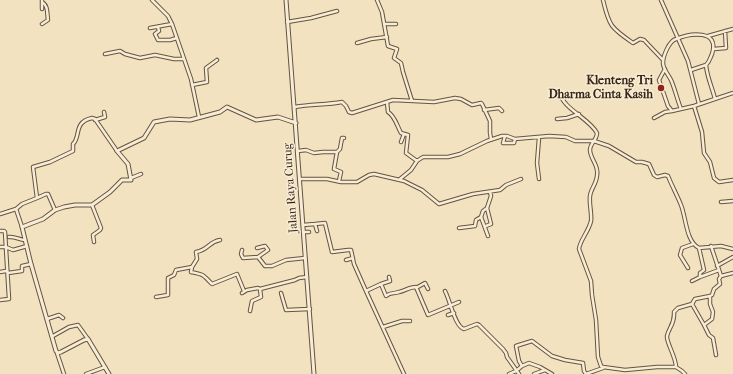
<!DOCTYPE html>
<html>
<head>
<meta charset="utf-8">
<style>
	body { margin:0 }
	canvas { display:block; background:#f2e2bf }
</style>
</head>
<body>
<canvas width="733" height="374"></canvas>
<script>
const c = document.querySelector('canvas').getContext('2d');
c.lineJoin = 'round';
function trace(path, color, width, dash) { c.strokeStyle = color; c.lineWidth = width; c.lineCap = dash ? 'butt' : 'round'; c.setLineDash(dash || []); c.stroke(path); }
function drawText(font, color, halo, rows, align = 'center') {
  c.font = font + ' "IM FELL French Canon",serif'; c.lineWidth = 3; c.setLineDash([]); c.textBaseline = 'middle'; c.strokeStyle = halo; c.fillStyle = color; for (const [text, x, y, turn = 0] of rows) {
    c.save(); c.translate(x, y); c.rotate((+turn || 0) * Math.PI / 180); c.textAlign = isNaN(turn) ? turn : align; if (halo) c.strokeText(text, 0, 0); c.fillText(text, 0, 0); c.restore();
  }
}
const minor = new Path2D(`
	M 152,0 L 168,16 L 172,24 L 191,79 L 199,117
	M 377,0 L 382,12 L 388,46 L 397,49 L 394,58 L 401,63 L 403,72 L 412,101
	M 603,0 C 609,26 611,28 633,43 L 640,39 L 644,40 L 663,60
	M 661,0 L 688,61 L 699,104
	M 42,2 C 48,5 47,13 48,20 L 42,24
	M 42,9 L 42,0
	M 287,22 L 311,18 L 337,11
	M 384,24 L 396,24
	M 158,27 L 159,31 L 155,34 L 158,40 L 170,40 L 177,38
	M 150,28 L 172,24
	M 708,36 L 733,29
	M 357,43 L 371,39 L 387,37
	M 714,49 L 726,48 L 725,31
	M 105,54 L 120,51 L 125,54 L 140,58 L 155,55 L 174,59 L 183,59
	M 665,69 L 659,80 L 668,106 L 672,111 L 694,106 L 733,93
	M 691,70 L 706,65
	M 192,85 L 207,82 L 206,68 L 217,60
	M 560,93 C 563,109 589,118 597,133 C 597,140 590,143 590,150 C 590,157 596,163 597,170 C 599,182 591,187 590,196 C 589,205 592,213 591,221 C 589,231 580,240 579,249 L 591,281 L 592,295 L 596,320 L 598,357 L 601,366 L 603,367 L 625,370 L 657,367 L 676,367 L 682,371 L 685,374
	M 387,102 L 388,112 C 395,116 397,126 401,133 L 408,135 L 406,153 L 417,161 L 411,170 L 400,179
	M 694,106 L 702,132 L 704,153 L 710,162 L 714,178 L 719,182 L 733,180
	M 295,107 C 311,104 326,105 342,102 L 346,106 L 349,112 L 352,113 L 393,100 L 434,102 L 455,98 L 461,99 L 472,105 L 481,103 L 482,104 L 490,121 L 490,133 L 491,139
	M 681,109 C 677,99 675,89 671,80 C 668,74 663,69 663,63 C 663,56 669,41 676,39 C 690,33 720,29 712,54 C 710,58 710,61 706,65 C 707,77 712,87 715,99
	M 484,110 L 499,108 L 502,111
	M 654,118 L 665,112 L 672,111
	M 557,119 L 567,118 L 579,114
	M 95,120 L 105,117 L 104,112
	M 505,136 L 503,143 L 514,143 L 515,139
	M 539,138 L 537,163 L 539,179
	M 401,142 L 404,134
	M 298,151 L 306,150 L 314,153 L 323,152 L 337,152 L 334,169 L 341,172 L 339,181
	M 337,152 L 340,149 L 342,138 L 344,138
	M 417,161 L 423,157 L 448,157 L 460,154 L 487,141 L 502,136 L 507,136 L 515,139 L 549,136 L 566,137 L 575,141 L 594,141 L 609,146 L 636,162 L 642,162 L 649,164 L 654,175 L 657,177 L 665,175 L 668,176 C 672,186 677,195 681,205 C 686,217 686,242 699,248 L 721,246 L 733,249
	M 131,178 L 141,174
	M 300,179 L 327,179 L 341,182 L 357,182 L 369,175 L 374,174 L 404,181 L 422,190 L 439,204 L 473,194 L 500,190 L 506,185 L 521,179
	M 37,198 L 46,194 L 48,194 L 55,210
	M 721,202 L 733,201
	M 92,205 L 101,228 L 100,230 L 93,235 L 94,242
	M 487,208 L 483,211 L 481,217 L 488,236
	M 16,209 L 22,227
	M 0,214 L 16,209 L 22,204 L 37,198 L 33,167 L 50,162 L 73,151 L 73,144 C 81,137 73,122 92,118 L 95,119 L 117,151
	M 315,224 L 325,223 L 332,252 L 348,250 L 351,250 L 354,264 L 366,291 L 404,374
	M 303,225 L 315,224 L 317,231
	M 486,226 L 491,224 L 487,208 L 491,196 L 490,192
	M 459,228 L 475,226 L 476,220 L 481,217
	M 0,231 L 4,231 L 5,232 L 9,299 L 0,300
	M 303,232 L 309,232
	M 9,237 C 15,236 19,240 25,240
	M 220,240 C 208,242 209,250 196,252 L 197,259 L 192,267 L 191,272 C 205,275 202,274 212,284 L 237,274 L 244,291
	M 711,246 L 721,276 L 719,279 L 720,284 L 714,289 L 712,295 L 710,296 L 710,304 L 713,312 L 712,319 L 704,325 L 709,335 L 713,338 L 716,355
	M 0,247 L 6,247 L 13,250 L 27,246
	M 257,248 L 265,246 L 268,250 L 258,257
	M 242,250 L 241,254 L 243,258 L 258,257 L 265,266 L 272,266 L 286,260 L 305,258
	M 346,260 L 353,258
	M 717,266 L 733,257
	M 688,268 L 680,255 L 682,248 L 693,244
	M 0,272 L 6,271
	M 8,273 L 22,271 L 22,266 L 31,264
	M 721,276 L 733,273
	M 700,277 L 719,270
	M 692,281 L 700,277 L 700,273 L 704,270 L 699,248
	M 381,284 L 390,281 L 389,277
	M 416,288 L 425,283 L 428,289
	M 366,291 L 381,284 L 386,296 C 391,292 394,294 399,292 C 405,291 409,287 416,287 L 428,315 L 459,302
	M 445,291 C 450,300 455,327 464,329 L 477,324 L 479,325 L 503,349 L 506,353 L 507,357 L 519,374
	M 242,293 L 247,290 L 258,288 L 260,289
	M 281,293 L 286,310 L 310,309
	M 156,297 L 168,295 L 168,278 L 174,275 L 176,270 L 192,267
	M 692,304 L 704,325
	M 250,311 L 252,301 L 261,297 L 260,289 L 295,280 L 299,278 L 307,277
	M 448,315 L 454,313
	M 47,319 L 59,315 L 63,318
	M 383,327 L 402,321 L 410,321
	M 53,336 L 69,327 L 78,325 L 88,339
	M 57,353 L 64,374
	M 522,366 L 529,363 L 540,367 L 552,374
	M 676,367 C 676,357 666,342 667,336 C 669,327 675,324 674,312 L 678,308 L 692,304 L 695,299 L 710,296
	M 86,374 L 105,367
	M 509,374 L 516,371 L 522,366 L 519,361 L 516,346 L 519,345 L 532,341 L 552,356 L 565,360 L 583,363 L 584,371 L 586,374 L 603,368
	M 534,374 L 545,370`);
const tertiary = new Path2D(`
	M 286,0 L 314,374
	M 109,374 L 88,339 L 84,340 L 61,352 L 58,353 L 56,351 L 31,264 L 22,227 L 43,219 L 55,210 L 64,207 L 75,205 L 92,205 L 110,192 L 122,180 L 131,180 L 128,164 L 117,151 L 144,138 L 154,122 L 170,119 L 190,120 L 220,112 L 227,107 L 256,120 L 278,117 L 296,123`);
trace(minor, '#655440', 4.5);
trace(tertiary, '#655440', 5);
trace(minor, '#f7ecd5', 2.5);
trace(tertiary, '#f7ecd5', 3);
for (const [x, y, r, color] of [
	[661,88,4,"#8f2418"]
]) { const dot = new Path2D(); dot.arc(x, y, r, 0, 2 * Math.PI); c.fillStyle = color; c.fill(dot); trace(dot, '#f7ecd5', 1.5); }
drawText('bold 12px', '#362415', '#f7ecd5', [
	["Klenteng Tri",653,81],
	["Dharma Cinta Kasih",653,95]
], 'right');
drawText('12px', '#362415', '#f7ecd5', [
	["Jalan Raya Curug",291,188,-94]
]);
</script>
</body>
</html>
